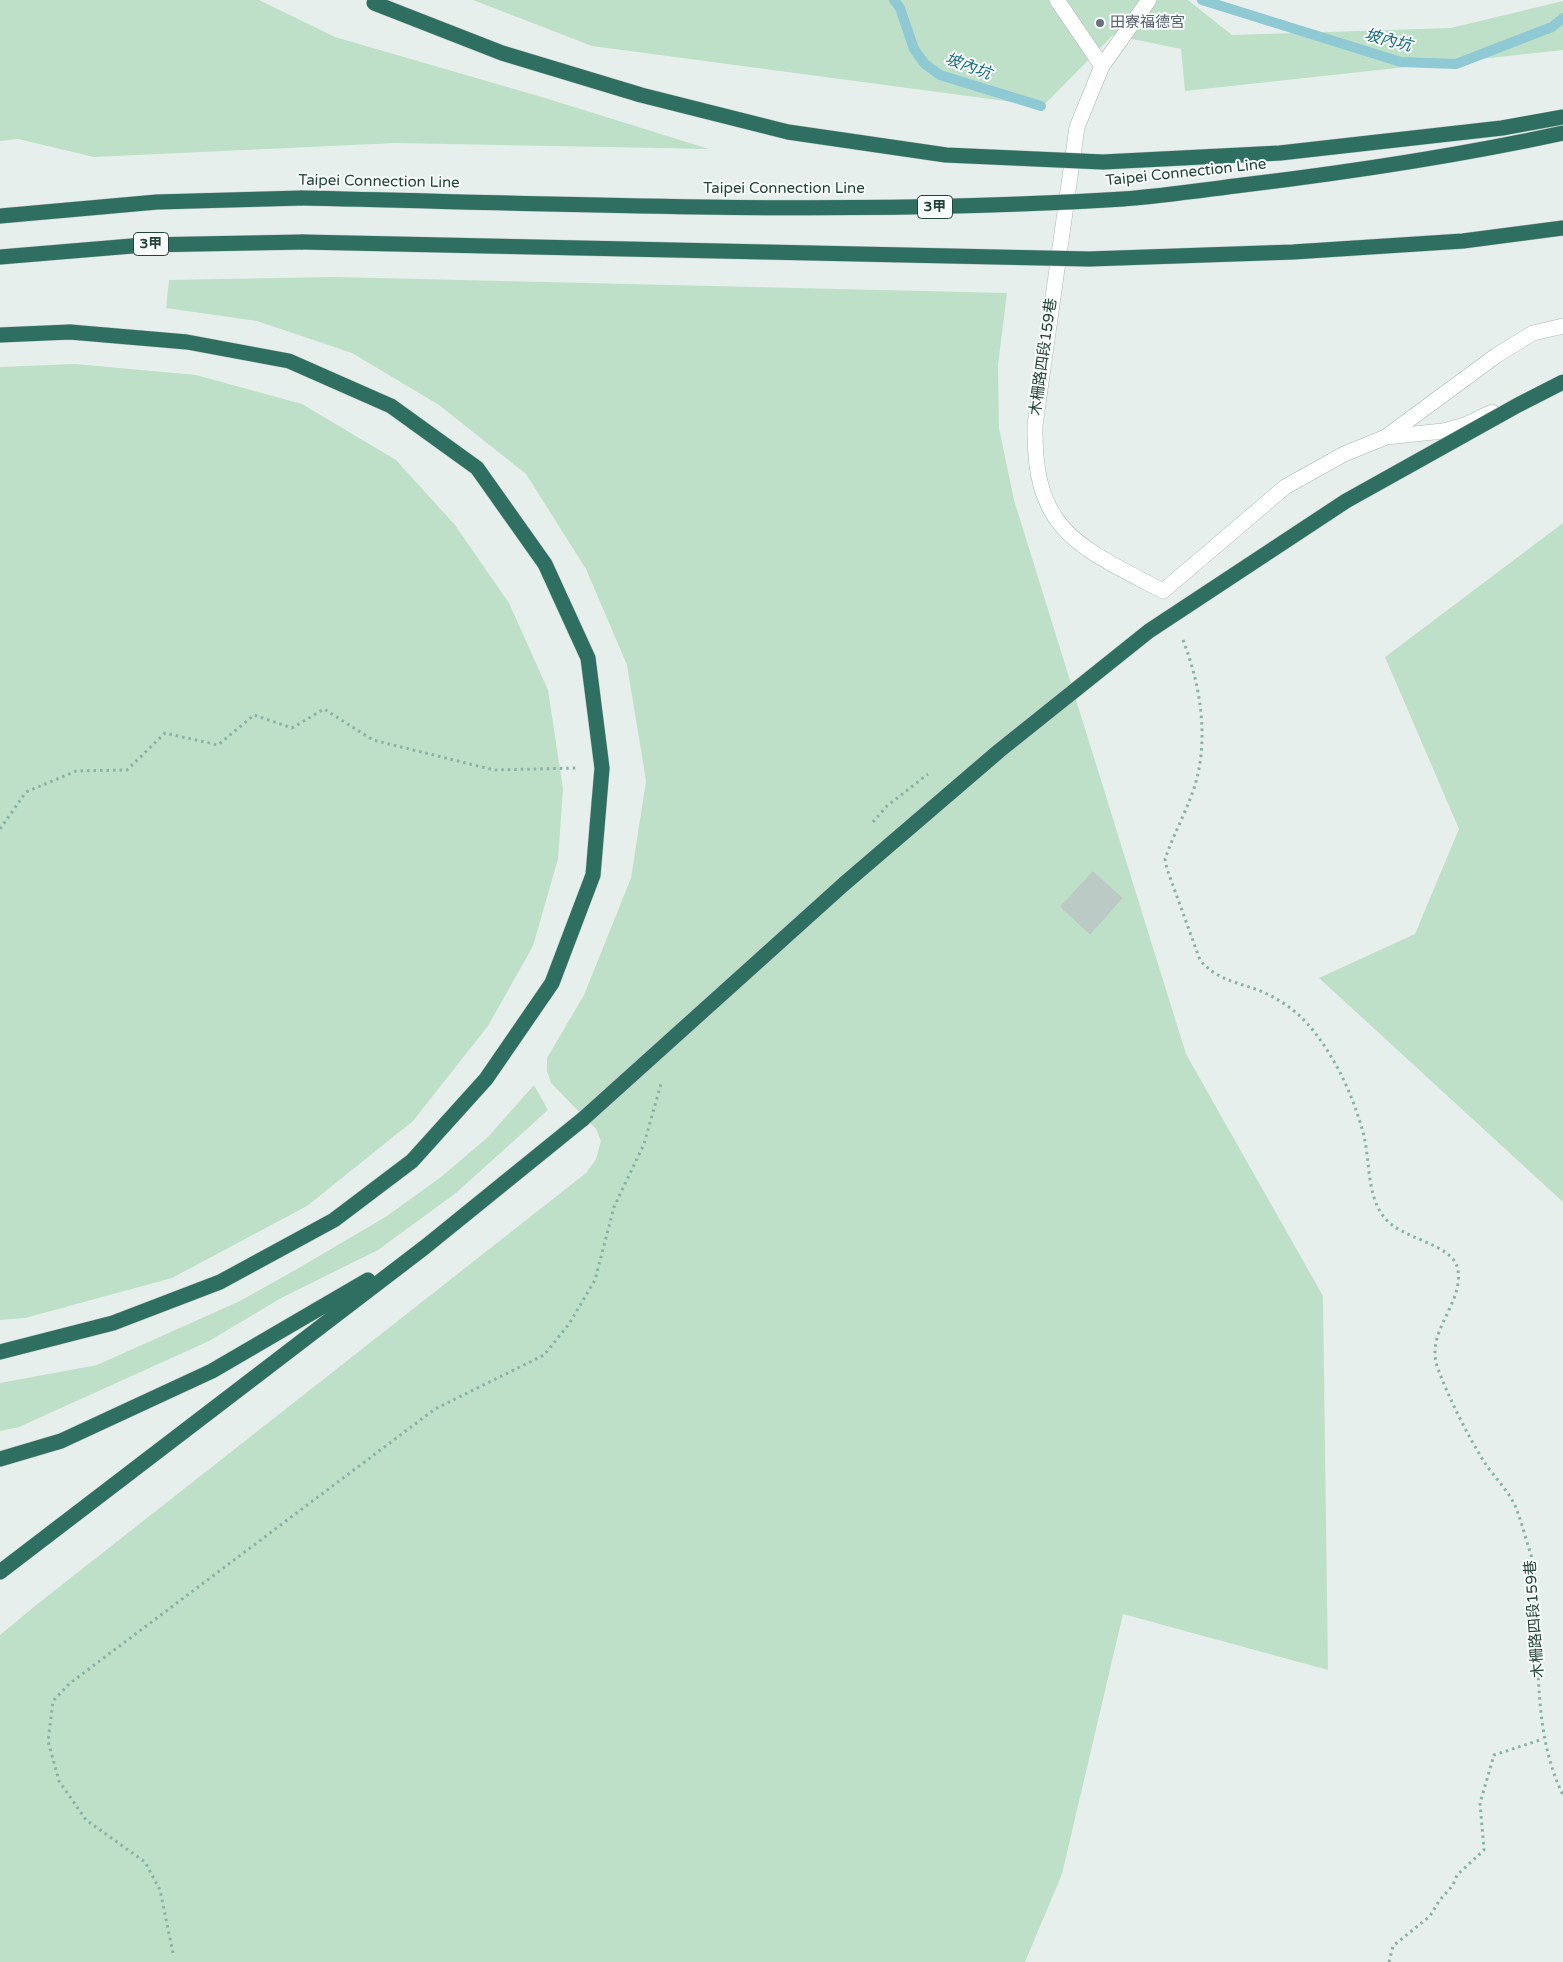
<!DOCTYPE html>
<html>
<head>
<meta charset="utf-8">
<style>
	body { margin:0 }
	canvas { display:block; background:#e6efeb }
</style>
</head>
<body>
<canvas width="1563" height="1962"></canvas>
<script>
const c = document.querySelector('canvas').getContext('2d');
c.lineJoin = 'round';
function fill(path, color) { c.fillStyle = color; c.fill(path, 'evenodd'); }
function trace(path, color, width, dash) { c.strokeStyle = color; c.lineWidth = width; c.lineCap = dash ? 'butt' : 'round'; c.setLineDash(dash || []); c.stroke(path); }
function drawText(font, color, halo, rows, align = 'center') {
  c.font = font + ' "Varela Round","Noto Sans TC",sans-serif'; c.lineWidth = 4; c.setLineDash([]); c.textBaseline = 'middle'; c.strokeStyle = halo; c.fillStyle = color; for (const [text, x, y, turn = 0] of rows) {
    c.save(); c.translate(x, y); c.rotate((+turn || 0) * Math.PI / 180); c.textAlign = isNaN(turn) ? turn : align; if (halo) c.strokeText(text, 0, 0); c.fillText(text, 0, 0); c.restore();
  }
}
fill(new Path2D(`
	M 0,0 L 259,0 L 335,37 L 545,98 L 709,149 L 395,143 L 94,157 L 18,139 L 0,141 Z
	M 473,0 L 1188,0 L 1232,35 L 1451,28 L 1563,1 L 1563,50 L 1185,91 L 1181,49 L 1113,35 L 1043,106 L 592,46 Z
	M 334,277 L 1007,293 L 998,365 L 999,428 L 1014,500 L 1186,1054 L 1323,1296 L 1328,1670 L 1123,1614 L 1062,1874 L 1025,1962 L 0,1962 L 0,1635 L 40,1602 L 586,1173 L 596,1159 L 601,1141 L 596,1129 L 551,1083 L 547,1071 L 547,1058 L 584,995 L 631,878 L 646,781 L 627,665 L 586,569 L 526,474 L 439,405 L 352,353 L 257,321 L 166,308 L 169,280 Z
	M 75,364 L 196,375 L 302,404 L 396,460 L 455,525 L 509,603 L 548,690 L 563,789 L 558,859 L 533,946 L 488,1026 L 413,1121 L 307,1206 L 172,1278 L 25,1318 L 0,1320 L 0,367 Z
	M 1563,523 L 1563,1202 L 1319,978 L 1415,934 L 1459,829 L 1385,657 Z
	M 534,1085 L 548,1110 L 456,1193 L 378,1250 L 283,1297 L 209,1341 L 19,1427 L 0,1431 L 0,1383 L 97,1365 L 240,1301 L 297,1269 L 387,1216 L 441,1177 L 488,1137 Z`), '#bfe0c8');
trace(new Path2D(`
	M 894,0 L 900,8 L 914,49 L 925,64 L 940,75 L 1041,106
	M 1202,0 L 1401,62 L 1456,64 L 1552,27 L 1563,18`), '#8ec9d4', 10);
const building = new Path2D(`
	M 1093,872 L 1122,898 L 1090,934 L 1061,907 Z`);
fill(building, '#bbcac4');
trace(building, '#b8c9c2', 1);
const lane = new Path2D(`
	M 1149,0 L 1102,66 L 1077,127 L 1035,425 C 1033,532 1078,546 1163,591 L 1285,487 L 1344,454 L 1386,437 L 1443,431 L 1465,425 L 1492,412
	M 1387,436 L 1497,355 L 1533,333 L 1563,326`);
const street = new Path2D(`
	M 1057,0 L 1102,66`);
const highway = new Path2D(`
	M 0,216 L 157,202 L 302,198
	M 0,257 L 144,245 L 303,242
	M 0,335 L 70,332 L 187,342 L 289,361 L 391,406 L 477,468 L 545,564 L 588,658 L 602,768 L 593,875 L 552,983 L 486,1079 L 412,1161 L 334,1220 L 220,1282 L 113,1323 L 0,1352
	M 0,1459 L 61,1441 L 212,1371 L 368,1280
	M 0,1572 L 425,1247 L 583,1119`);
trace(lane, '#a8b8b2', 16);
trace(street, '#a8b8b2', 16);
trace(highway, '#c2cac8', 16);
trace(new Path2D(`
	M 1183,640 C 1201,686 1210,743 1193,791 C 1185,814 1173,836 1165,859 L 1167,869 L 1200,960 C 1218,982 1241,982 1265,993 C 1283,1001 1300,1014 1312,1029 C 1337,1060 1354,1098 1364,1136 C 1370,1162 1367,1196 1384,1217 C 1401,1240 1454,1243 1458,1270 C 1463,1306 1424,1332 1438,1369 C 1449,1398 1468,1437 1485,1463 C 1494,1477 1509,1491 1516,1508 C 1522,1523 1526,1540 1531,1555 C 1535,1573 1535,1592 1536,1610 C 1539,1672 1535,1738 1563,1795
	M 873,822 L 887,806 L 928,774
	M 0,829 L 26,792 L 76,771 L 127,770 L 165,733 L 218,745 L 254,715 L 292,728 L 324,709 L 373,740 L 494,770 L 577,768
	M 173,1953 L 160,1890 L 145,1862 L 86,1820 L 59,1781 L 48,1741 L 53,1701 L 69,1684 L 435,1409 L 544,1355 L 569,1324 L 595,1280 L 614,1207 L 644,1144 L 661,1084
	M 1389,1962 L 1393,1946 L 1430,1916 L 1439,1901 L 1453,1885 L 1457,1875 L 1484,1850 L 1480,1803 L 1494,1755 L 1543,1739`), '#86b3a5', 3, [2.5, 4]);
trace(lane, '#fff', 15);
trace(street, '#fff', 15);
trace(highway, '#2f6f62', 15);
const highwayBridge = new Path2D(`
	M 374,3 L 502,53 L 641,95 L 788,132 L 946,155 L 1103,162 L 1280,153 L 1502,128 L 1563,117
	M 302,198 C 576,204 850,216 1123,199 C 1163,196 1203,190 1243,185 C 1350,172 1457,156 1563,133
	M 303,242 L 1089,259 L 1293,252 L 1463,241 L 1563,228
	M 583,1119 L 844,884 L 999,751 L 1149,631 L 1346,501 L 1518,405 L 1563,382`);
trace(highwayBridge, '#c2cac8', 16, []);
trace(highwayBridge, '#2f6f62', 15);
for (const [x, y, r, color] of [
	[1100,23,5,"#6b7280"]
]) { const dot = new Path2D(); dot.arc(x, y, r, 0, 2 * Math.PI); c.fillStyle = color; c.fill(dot); trace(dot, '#f7fbf9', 2); }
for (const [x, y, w] of [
	[935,207,35],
	[151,244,35]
]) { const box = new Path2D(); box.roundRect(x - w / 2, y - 11.5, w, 23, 4); c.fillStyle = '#f7fbf9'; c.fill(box); trace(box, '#24423a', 1); }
drawText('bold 14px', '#24423a', null, [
	["3甲",935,207],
	["3甲",151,244]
]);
drawText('15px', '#5b616d', '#f7fbf9', [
	["田寮福德宮",1110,23]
], 'left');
drawText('15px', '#24423a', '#f7fbf9', [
	["Taipei Connection Line",1186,173,-6],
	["Taipei Connection Line",379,182,1],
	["Taipei Connection Line",784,189],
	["木柵路四段159巷",1044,357,-82],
	["木柵路四段159巷",1535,1619,-94]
]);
drawText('italic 16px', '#1c6f80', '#f7fbf9', [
	["坡內坑",1388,41,14],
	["坡內坑",968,67,20]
]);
</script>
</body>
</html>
